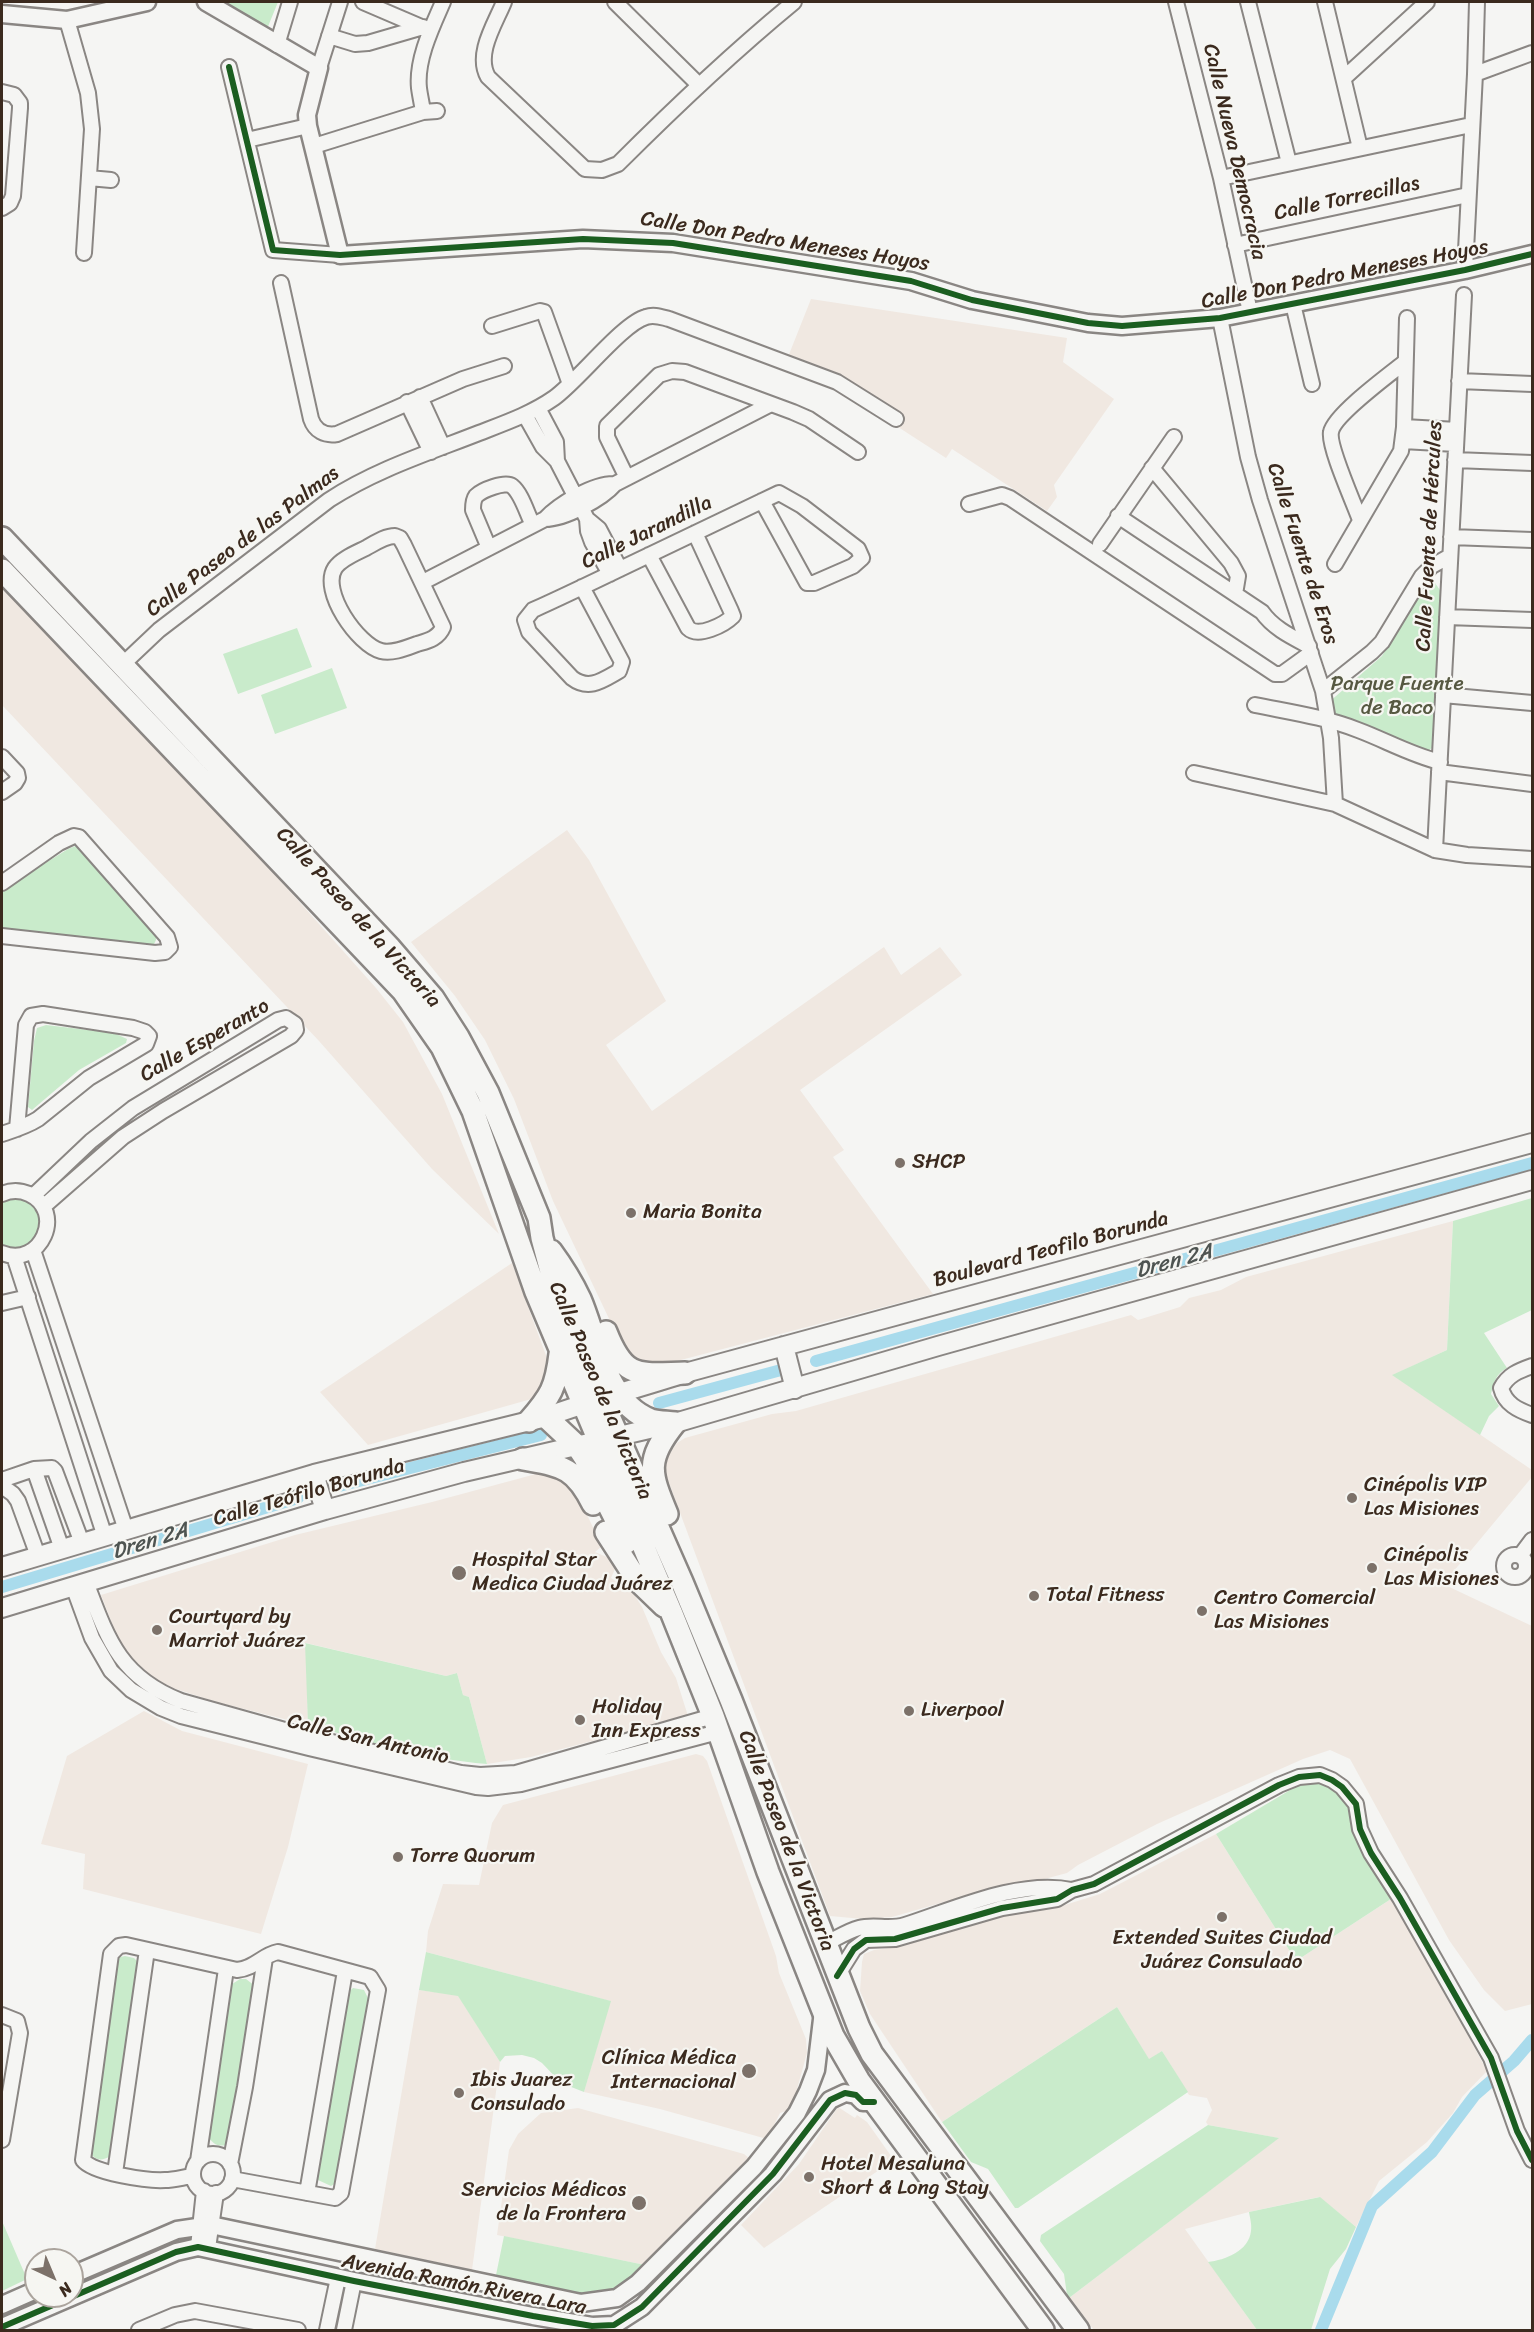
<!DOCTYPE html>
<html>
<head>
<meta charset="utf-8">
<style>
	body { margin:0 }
	#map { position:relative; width:1534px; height:2332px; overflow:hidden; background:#f5f5f3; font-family:Sriracha,sans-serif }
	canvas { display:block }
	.frame { position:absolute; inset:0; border:3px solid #3b2a1e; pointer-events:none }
	.north { position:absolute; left:24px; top:2248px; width:60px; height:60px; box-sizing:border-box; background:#f6f6f2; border:2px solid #aba49d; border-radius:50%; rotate:136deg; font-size:16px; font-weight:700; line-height:24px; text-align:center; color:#3b2a1e }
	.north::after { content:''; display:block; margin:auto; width:21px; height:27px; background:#7c7169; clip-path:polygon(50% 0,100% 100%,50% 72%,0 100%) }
</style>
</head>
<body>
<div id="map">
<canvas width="1534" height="2332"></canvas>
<div class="frame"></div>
<div class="north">N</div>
</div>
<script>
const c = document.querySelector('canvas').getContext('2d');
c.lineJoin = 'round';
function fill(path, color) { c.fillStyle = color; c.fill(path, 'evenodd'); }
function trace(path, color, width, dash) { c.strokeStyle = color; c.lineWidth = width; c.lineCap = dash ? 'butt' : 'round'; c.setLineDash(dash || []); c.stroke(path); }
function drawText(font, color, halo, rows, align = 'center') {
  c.font = font + ' Sriracha,sans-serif'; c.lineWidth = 4.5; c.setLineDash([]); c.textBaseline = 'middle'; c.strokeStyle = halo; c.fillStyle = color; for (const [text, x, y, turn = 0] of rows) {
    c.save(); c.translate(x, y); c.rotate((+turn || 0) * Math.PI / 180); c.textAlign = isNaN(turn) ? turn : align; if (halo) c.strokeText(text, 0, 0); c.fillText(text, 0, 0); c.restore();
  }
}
fill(new Path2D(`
	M 811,299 L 1067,338 L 1063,362 L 1114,399 L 1054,485 L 1057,497 L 1047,511 L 952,449 L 946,458 L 833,385 L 784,367 Z
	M 2,581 L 215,807 L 376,988 L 403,1022 L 442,1094 L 499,1234 L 432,1169 L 319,1041 L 2,705 Z
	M 567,830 L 589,860 L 666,1001 L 606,1045 L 652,1111 L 884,947 L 901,975 L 940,947 L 962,975 L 800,1090 L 844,1150 L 833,1157 L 933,1294 L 654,1367 L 631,1358 L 622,1346 L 553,1201 L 514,1099 L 485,1040 L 455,996 L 411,942 Z
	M 1453,1221 L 1447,1350 L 1393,1375 L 1532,1470 L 1532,1477 L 1443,1584 L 1532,1626 L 1532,2004 L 1505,2011 L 1484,1990 L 1449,1940 L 1350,1759 L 1330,1750 L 1303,1759 L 1157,1824 L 1078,1865 L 1067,1873 L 1037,1881 L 1000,1886 L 892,1917 L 863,1919 L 830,1916 L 666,1475 L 666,1463 L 670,1453 L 677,1443 L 685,1438 L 772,1414 L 796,1411 L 1131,1315 L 1138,1320 L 1180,1307 L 1189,1298 L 1221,1290 L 1246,1277 Z
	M 512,1263 L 551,1369 L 535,1398 L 368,1445 L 320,1392 Z
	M 549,1473 L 567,1483 L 577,1494 L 602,1546 L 595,1552 L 616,1561 L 615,1569 L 611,1578 L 632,1591 L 642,1607 L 661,1652 L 676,1678 L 688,1716 L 531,1757 L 487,1764 L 469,1697 L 463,1695 L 457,1673 L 446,1676 L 306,1643 L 308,1725 L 216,1702 L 170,1687 L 140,1670 L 124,1655 L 101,1595 L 295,1535 L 432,1502 L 536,1474 Z
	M 144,1711 L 182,1731 L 308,1764 L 288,1847 L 261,1934 L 83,1889 L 85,1854 L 41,1844 L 67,1756 Z
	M 696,1754 L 703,1756 L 707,1761 L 776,1956 L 779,1973 L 806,2039 L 807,2053 L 794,2100 L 786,2111 L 780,2113 L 767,2139 L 660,2109 L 584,2092 L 610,2001 L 426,1952 L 428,1931 L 443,1884 L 479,1885 L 492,1823 L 503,1805 Z
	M 1216,1834 L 1296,1961 L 1394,1897 L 1487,2071 L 1462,2097 L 1453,2113 L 1427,2142 L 1379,2181 L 1356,2227 L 1319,2197 L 1249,2212 L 1185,2229 L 1257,2330 L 1094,2330 L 1069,2298 L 1278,2138 L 1208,2125 L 1206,2122 L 1212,2110 L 1207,2098 L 1189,2095 L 1162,2051 L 1149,2060 L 1117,2007 L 942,2122 L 870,2014 L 860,1991 L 862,1962 L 864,1954 L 874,1950 L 898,1947 L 986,1917 L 1052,1909 L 1100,1894 Z
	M 419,1990 L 458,1995 L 500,2062 L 472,2270 L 375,2249 Z
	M 838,2107 L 855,2118 L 857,2115 L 867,2122 L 894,2160 L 764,2248 L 741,2225 L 799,2164 Z
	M 578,2108 L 744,2154 L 749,2158 L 645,2265 L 497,2235 L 509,2150 L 518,2134 L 541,2113 Z`), '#f0e8e1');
fill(new Path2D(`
	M 220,2 L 278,2 L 267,29 Z
	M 1426,582 L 1435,583 L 1442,593 L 1435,732 L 1433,747 L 1428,751 L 1336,718 L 1329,711 L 1328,703 L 1382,656 Z
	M 297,628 L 312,667 L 238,694 L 223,654 Z
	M 332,668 L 347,708 L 275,734 L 261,695 Z
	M 78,845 L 156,934 L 156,940 L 153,946 L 2,928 L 2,890 L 68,849 Z
	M 46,1025 L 114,1033 L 127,1039 L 126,1043 L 79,1070 L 32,1110 L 28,1107 L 34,1041 L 37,1028 Z
	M 21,1195 L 41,1211 C 41,1217 43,1225 41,1230 C 35,1248 18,1252 2,1247 L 2,1198 Z
	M 1532,1198 L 1532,1310 L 1484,1333 L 1507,1368 C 1496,1374 1494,1381 1491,1394 L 1499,1406 L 1489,1416 L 1480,1435 L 1392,1375 L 1447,1350 L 1453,1221 Z
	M 305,1643 L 446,1676 L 457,1673 L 463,1695 L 469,1697 L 487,1764 C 426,1759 367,1741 308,1725 Z
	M 1314,1781 L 1333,1789 L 1346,1802 L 1352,1813 L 1359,1844 L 1394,1897 L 1296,1961 L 1216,1834 L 1302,1783 Z
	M 426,1952 L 611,2001 L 584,2092 L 561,2083 L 542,2063 L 534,2058 L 522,2055 L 505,2056 L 500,2062 L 458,1996 L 419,1990 Z
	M 125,1956 L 134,1958 L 139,1963 L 111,2156 C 101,2161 97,2161 90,2153 L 116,1958 Z
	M 240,1979 L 246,1979 L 255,1986 L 230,2141 L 227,2145 C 217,2147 213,2144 207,2135 L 229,1986 Z
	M 353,1988 L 364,1990 L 371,2004 L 339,2181 L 331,2186 L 318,2180 L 316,2174 L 345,1995 Z
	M 1117,2007 L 1149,2059 L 1162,2051 L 1188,2092 L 1018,2208 L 1015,2208 L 988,2169 L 971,2162 L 942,2122 Z
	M 1208,2125 L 1279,2138 L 1069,2298 L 1067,2295 L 1064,2274 L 1040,2241 L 1041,2235 Z
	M 1320,2197 L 1356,2227 L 1346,2249 L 1330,2269 L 1311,2330 L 1257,2330 L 1208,2262 C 1225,2260 1249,2251 1251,2231 C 1252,2225 1250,2218 1249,2212 Z
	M 2,2221 L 27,2279 L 2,2291 Z
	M 504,2236 L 645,2265 C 632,2276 619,2288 602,2292 C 576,2298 524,2281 496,2275 Z`), '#c9ebcb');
trace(new Path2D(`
	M 816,1361 L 1532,1163
	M 659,1403 L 781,1370
	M 339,1486 L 541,1435
	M 2,1587 L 298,1498
	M 1321,2330 L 1372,2206 L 1432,2152 L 1475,2095 L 1514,2061 L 1532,2040`), '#a9dbec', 12);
const minor = new Path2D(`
	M 363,2 L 426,29
	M 504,2 C 495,24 475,54 488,77 L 585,169 L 602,170 L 618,164 C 675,107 732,53 794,2
	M 615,2 L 698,84
	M 1176,2 L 1221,178 L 1250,312
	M 1248,2 L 1289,163
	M 1325,2 L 1360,148
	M 67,20 L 88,93 L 92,129 L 84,253
	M 329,36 L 355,44 L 368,43 L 423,27
	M 277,45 L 290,2
	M 229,67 L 273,250 L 340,255
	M 319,68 L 340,2
	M 1475,74 L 1532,53
	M 1344,78 L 1427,2
	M 2,92 L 14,95 L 20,103 L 20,108 L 13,196 L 10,203 L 2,208
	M 423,112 C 422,104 420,96 419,88 C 416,60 432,27 443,2
	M 247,140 L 308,126
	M 314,146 L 423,112 L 437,111
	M 89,178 L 111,180
	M 1221,178 L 1471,125
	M 1235,245 L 1468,195
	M 1465,270 L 1475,74 L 1477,2
	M 281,283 L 311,419 C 315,431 325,436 337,434 L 463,379 L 504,366
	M 1293,304 L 1312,384
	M 1220,318 L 1248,457 L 1260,500 L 1323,691 L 1331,738 L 1335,804
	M 492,326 L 540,311 L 544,312 L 570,384
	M 1459,381 L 1532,384
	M 420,397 L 443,447
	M 407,402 L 431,452
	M 538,408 L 556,442 L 557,461
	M 525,415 L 543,447 L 557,461 L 587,519 L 588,531 L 592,542 L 610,574
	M 1404,427 L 1457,430
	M 1403,441 L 1456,444
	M 1455,460 L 1532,463
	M 1152,468 L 1231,563 L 1238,576 L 1235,594
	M 627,478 L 607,437 L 607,426 L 659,375 L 672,371 L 685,372 L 793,412 L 809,419 L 858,452
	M 969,504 L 1002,495 L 1010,498 L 1275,674 L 1282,674 L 1311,653
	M 1118,516 L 1262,612 C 1273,628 1292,637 1309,646
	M 545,519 C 565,519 602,499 615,484 L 771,404
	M 587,519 L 599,529 L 620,569
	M 1360,520 C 1354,503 1328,446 1331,432 C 1334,415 1390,374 1405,362
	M 395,536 L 400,538 L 404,545 L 443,627 C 438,639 427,641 417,644 C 406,648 392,654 381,651 C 358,645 320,591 335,568 C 341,559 356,553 366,548 C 375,543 385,536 395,536 Z
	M 1451,537 L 1532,540
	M 1100,544 L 1174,437
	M 489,548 L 473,510 C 473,505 473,500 476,496 C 482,490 505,481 512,486 C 522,494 527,514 533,525
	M 649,555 L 688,628 C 698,638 724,625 733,616 L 731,611 L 695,533
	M 1335,564 L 1401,451 L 1404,427 L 1407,318
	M 423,582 L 545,519 C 559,504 594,483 615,484
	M 582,587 L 622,662 L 619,671 C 603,680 589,691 572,678 L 529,632 L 525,620 L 533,610 C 562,597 591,583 620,569 L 762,501 L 779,493 L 802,506 L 858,549 L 862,558 L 853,566 L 814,583 L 807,583 L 762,501
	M 1447,617 L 1532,620
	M 122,665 L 159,630 L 329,500 C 375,470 428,453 479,433 C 505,423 531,414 554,398 C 578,381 623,323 646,317 C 654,314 661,317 669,319 L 837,382 L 896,419
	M 1323,691 L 1372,652 L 1382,642 L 1422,576 L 1432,566 L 1450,556
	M 1443,695 L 1532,703
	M 1255,705 C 1289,712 1325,717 1358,730 C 1385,740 1411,755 1440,762
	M 2,757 L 17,773 L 18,778 L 15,783 L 2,792
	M 1439,772 L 1532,784
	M 1194,773 L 1335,804 L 1435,850 L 1467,855 L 1532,859
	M 1435,850 L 1464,295
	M 2,883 L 59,843 L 74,836 L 79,837 L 167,937 L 170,947 L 165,952 L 155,953 L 2,936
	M 2,1134 C 14,1130 27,1126 38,1119 L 89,1078 L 146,1044 L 149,1036 L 145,1032 L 133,1028 L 43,1014 L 31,1016 L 26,1025 L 17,1129
	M 2,1194 C 11,1190 20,1190 29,1194 C 66,1211 41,1269 2,1253
	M 33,1196 L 91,1141 L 133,1108 L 278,1020 L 286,1018 L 295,1024 L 296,1030 L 291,1036 L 163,1111 L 123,1137 L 43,1207
	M 33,1250 L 126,1530
	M 14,1256 L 105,1537
	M 2,1303 L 28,1297
	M 1532,1366 C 1518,1371 1508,1375 1501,1388 C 1505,1404 1518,1410 1532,1415
	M 34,1469 L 62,1549
	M 2,1480 L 34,1469 L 52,1468 L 55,1471 L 82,1543
	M 2,1486 L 13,1494 L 18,1501 L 38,1556
	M1504 1566a11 11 0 1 1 22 0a11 11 0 1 1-22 0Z
	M 1520,1556 L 1532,1540
	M 86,1582 C 108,1640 120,1677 181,1701 L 299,1734 L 461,1773 L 480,1775 L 516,1773 L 713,1716
	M 73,1586 L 92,1638 L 111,1671 L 131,1690 L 161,1708 L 181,1716 L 309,1748 L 476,1787 L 488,1788 L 521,1784 L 718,1732
	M 825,1944 C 836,1939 847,1931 859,1928 C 874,1924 890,1930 905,1925 C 955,1909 1019,1879 1072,1890
	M 837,1976 L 854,1949 L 866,1940 L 895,1939 L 1002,1908 L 1057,1899 L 1072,1890 L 1094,1884 L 1279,1785 L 1299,1777 L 1320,1775 L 1332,1780 L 1342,1787 L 1356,1804 L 1360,1829 L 1371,1853 L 1400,1898 L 1491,2058 L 1517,2131 L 1532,2160
	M 2,2015 L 17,2021 L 20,2033 L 2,2140
	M193 2174a20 20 0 1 1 40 0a20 20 0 1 1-40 0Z
	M 198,2161 L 226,1969
	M 230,2164 L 245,2087 L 265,1958
	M 115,2173 L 147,1950
	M 193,2176 C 184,2177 174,2180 165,2180 C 147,2181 93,2173 83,2160 L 111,1954 L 119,1946 L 126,1945 L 237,1970 C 256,1968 262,1955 278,1952 L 370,1977 L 378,1990 L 341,2193 L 335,2198 L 232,2179
	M 307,2193 L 345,1971
	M 198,2247 L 204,2191
	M 208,2248 L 216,2193
	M 139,2330 L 175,2315 L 195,2311 L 298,2330
	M 327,2330 L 338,2278
	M 344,2330 L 354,2281`);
const tertiary = new Path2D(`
	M 206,2 L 319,68 L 307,115 L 308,126 L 340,255 L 583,239 L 673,243 L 911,281 L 972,300 L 1088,323 L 1122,326 L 1220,318 L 1465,270 L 1532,254
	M 2,14 L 67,20 L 147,2
	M 72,2275 L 177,2230 L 211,2225 L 581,2303 L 617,2298 L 638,2283 L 754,2167 L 797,2113 L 808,2091 L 816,2070 L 823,2011
	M 2,2305 L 36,2290
	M 2,2327 L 176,2252 L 198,2247 L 354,2281 L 533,2316 L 592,2326 L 614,2325 L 642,2307 L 773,2174 L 830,2100 L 845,2093 L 856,2095 L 863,2102 L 874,2102`);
const secondary = new Path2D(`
	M 784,1346 L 795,1389
	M 314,1474 L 325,1510
	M 2,1567 L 314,1474 L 546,1417 C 592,1400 639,1388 685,1373 L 1532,1143
	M 2,1608 L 325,1510 L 464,1472 L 675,1423 L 938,1346 L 1532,1180`);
const primary = new Path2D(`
	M 2,538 L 390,948 L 433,998 L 458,1037 L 488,1093 L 539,1218 L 542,1238 L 560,1305 L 682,1582 L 731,1700 L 859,2028 L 872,2054 L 1078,2330
	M 2,570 L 403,991 L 442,1047 L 473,1111 L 536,1292 L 672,1614 L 713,1716 L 768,1872 L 833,2036 L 859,2081 L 1043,2330
	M 551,1251 C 562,1266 572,1282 580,1299 C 597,1338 605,1403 651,1420 C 658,1422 667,1422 675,1423
	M 606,1332 C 625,1380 638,1374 685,1373
	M 546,1417 L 577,1446 L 585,1458 L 627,1542
	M 529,1421 C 551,1396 556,1387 560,1354
	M 523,1459 C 561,1466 574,1466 593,1504
	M 667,1514 C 650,1473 645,1460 675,1423
	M 606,1532 L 637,1580 L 664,1606`);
trace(minor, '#8a8683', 18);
trace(tertiary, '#8a8683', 21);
trace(secondary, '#8a8683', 22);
trace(primary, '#8a8683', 26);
trace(minor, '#f5f5f3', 14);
trace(tertiary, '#f5f5f3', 16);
trace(secondary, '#f5f5f3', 18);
trace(primary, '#f5f5f3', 21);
trace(new Path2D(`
	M 229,67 L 273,250 L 340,255 L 583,239 L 673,243 L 911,281 L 972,300 L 1088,323 L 1122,326 L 1220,318 L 1465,270 L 1532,254
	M 837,1976 L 854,1949 L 866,1940 L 895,1939 L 1002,1908 L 1057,1899 L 1072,1890 L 1094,1884 L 1279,1785 L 1299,1777 L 1320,1775 L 1332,1780 L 1342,1787 L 1356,1804 L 1360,1829 L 1371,1853 L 1400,1898 L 1491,2058 L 1517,2131 L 1532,2160
	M 2,2327 L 176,2252 L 198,2247 L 354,2281 L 533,2316 L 592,2326 L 614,2325 L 642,2307 L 773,2174 L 830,2100 L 845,2093 L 856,2095 L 863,2102 L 874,2102`), '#1b5e20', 6);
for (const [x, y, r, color] of [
	[900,1163,6,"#7c7169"],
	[631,1213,6,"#7c7169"],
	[1352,1498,6,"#7c7169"],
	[1372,1568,6,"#7c7169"],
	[459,1573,8,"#7c7169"],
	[1034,1596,6,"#7c7169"],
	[1202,1611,6,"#7c7169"],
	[157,1630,6,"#7c7169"],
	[909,1711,6,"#7c7169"],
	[580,1720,6,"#7c7169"],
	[398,1857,6,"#7c7169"],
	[1222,1917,6,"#7c7169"],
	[749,2071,8,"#7c7169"],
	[459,2093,6,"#7c7169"],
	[809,2177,6,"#7c7169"],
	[639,2203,8,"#7c7169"]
]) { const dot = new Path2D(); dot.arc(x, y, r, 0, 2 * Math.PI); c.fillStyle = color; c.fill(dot); trace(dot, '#f6f6f2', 2); }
drawText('21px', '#3b2a1e', '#f6f6f2', [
	["Calle Nueva Democracia",1234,152,77],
	["Calle Torrecillas",1347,199,-12],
	["Calle Don Pedro Meneses Hoyos",785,242,9],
	["Calle Don Pedro Meneses Hoyos",1345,275,-11],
	["Calle Jarandilla",647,533,-26],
	["Calle Fuente de Hércules",1430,536,-87],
	["Calle Paseo de las Palmas",243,542,-37],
	["Calle Fuente de Eros",1302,554,72],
	["Calle Paseo de la Victoria",358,918,48],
	["Calle Esperanto",205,1041,-30],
	["Boulevard Teofilo Borunda",1051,1250,-15],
	["Calle Paseo de la Victoria",600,1391,67],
	["Calle Teófilo Borunda",309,1493,-16],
	["Calle San Antonio",368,1740,13],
	["Calle Paseo de la Victoria",786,1841,69],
	["Avenida Ramón Rivera Lara",464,2285,11]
]);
drawText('21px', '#565841', '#f6f6f2', [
	["Parque Fuente",1397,685],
	["de Baco",1397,709]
]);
drawText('21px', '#3b2a1e', '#f6f6f2', [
	["SHCP",912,1163],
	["Maria Bonita",643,1213],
	["Cinépolis VIP",1364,1486],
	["Las Misiones",1364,1510],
	["Cinépolis",1384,1556],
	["Las Misiones",1384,1580],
	["Hospital Star",472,1561],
	["Medica Ciudad Juárez",472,1585],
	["Total Fitness",1046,1596],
	["Centro Comercial",1214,1599],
	["Las Misiones",1214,1623],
	["Courtyard by",169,1618],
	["Marriot Juárez",169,1642],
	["Holiday",592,1708],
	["Inn Express",592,1732],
	["Liverpool",921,1711],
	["Torre Quorum",410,1857],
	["Extended Suites Ciudad",1222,1939,"center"],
	["Juárez Consulado",1222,1963,"center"],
	["Clínica Médica",736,2059,"right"],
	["Internacional",736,2083,"right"],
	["Ibis Juarez",471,2081],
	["Consulado",471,2105],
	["Hotel Mesaluna",821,2165],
	["Short & Long Stay",821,2189],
	["Servicios Médicos",626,2191,"right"],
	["de la Frontera",626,2215,"right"]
], 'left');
drawText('italic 22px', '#4e5451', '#f6f6f2', [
	["Dren 2A",1174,1262,-15],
	["Dren 2A",150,1542,-17]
]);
</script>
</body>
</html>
